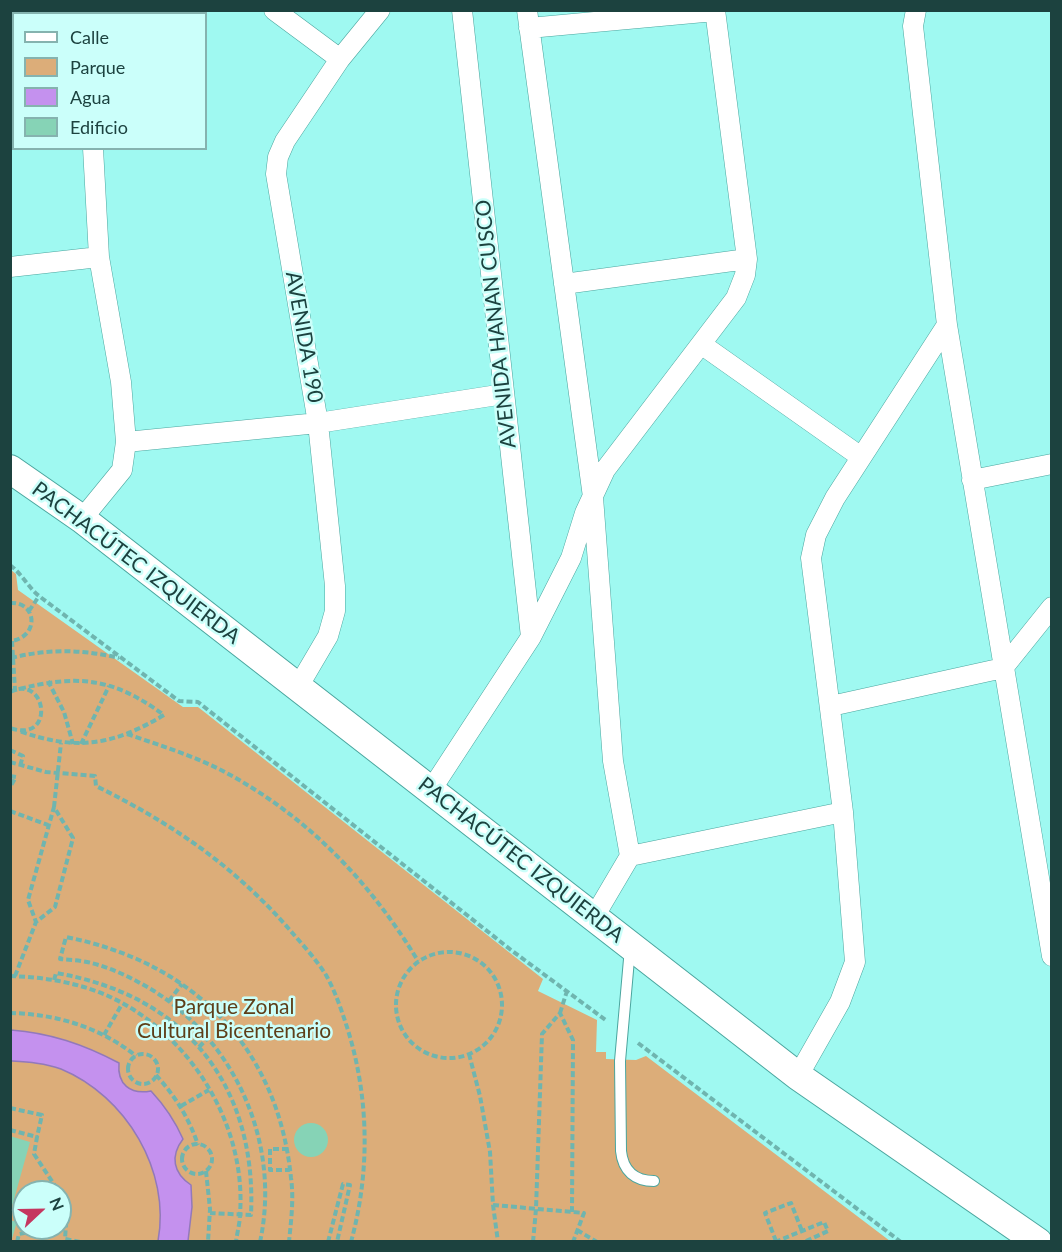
<!DOCTYPE html>
<html>
<head>
<meta charset="utf-8">
<style>
	body { margin:0 }
	#map { position:relative; width:1062px; height:1252px; overflow:hidden; background:#9ff9f1; font-family:Lato,sans-serif }
	canvas { display:block }
	.frame { position:absolute; inset:0; border:12px solid #1c423f; pointer-events:none }
	.legend { position:absolute; left:12px; top:12px; width:195px; height:138px; box-sizing:border-box; background:#cbfffa; border:2px solid #85b3af; margin:0; padding:8px 10px; list-style:none; font-size:18px; color:#1c423f }
	.legend li { display:flex; align-items:center; gap:12px; height:30px }
	.legend b { width:30px; border:2px solid #85b3af }
	.north { position:absolute; left:12px; top:1180px; width:60px; height:60px; box-sizing:border-box; background:#cbfffa; border:2px solid #85b3af; border-radius:50%; rotate:68deg; font-size:16px; font-weight:700; line-height:24px; text-align:center; color:#1c423f }
	.north::after { content:''; display:block; margin:auto; width:21px; height:27px; background:#c5365f; clip-path:polygon(50% 0,100% 100%,50% 72%,0 100%) }
</style>
</head>
<body>
<div id="map">
<canvas width="1062" height="1252"></canvas>
<div class="frame"></div>
<ul class="legend">
<li><b style="height:8px;background:#fff"></b>Calle</li>
<li><b style="height:16px;background:#dcad79"></b>Parque</li>
<li><b style="height:16px;background:#c491ee"></b>Agua</li>
<li><b style="height:16px;background:#86d3b6"></b>Edificio</li>
</ul>
<div class="north">N</div>
</div>
<script>
const c = document.querySelector('canvas').getContext('2d');
c.lineJoin = 'round';
function fill(path, color) { c.fillStyle = color; c.fill(path, 'evenodd'); }
function trace(path, color, width, dash) { c.strokeStyle = color; c.lineWidth = width; c.lineCap = dash ? 'butt' : 'round'; c.setLineDash(dash || []); c.stroke(path); }
function drawText(font, color, halo, rows, align = 'center') {
  c.font = font + ' Lato,sans-serif'; c.lineWidth = 5; c.setLineDash([]); c.textBaseline = 'middle'; c.strokeStyle = halo; c.fillStyle = color; for (const [text, x, y, turn = 0] of rows) {
    c.save(); c.translate(x, y); c.rotate((+turn || 0) * Math.PI / 180); c.textAlign = isNaN(turn) ? turn : align; if (halo) c.strokeText(text, 0, 0); c.fillText(text, 0, 0); c.restore();
  }
}
fill(new Path2D(`
	M 11,570 L 16,574 L 18,590 L 183,707 L 198,707 L 543,979 L 538,991 L 597,1020 L 596,1052 L 606,1052 L 606,1059 L 636,1060 L 646,1056 L 890,1241 L 11,1242 ZM 24,1192 L 60,1192 L 60,1228 L 24,1228 Z`), '#dcad79');
const water = new Path2D(`
	M 11,1030 C 50,1033 83,1044 119,1063 C 117,1084 130,1095 151,1091 C 165,1106 175,1121 183,1139 C 170,1156 173,1173 191,1185 L 192,1207 L 188,1241 L 158,1241 C 171,1171 126,1096 61,1069 C 45,1063 27,1062 11,1061 Z`);
fill(water, '#c491ee');
trace(water, '#9279ba', 1.5);
fill(new Path2D(`
	M294 1140a17 17 0 1 1 34 0a17 17 0 1 1-34 0Z
	M 10,1136 L 30,1142 L 11,1210 L 10,1210 Z
	M 10,1220 L 17,1222 L 11,1242 L 10,1242 Z`), '#86d3b6');
const lane = new Path2D(`
	M 630,948 L 620,1061 L 621,1151 C 623,1171 635,1181 654,1181`);
const street = new Path2D(`
	M 274,10 L 340,59
	M 462,10 L 531,637
	M 527,10 L 593,497 L 613,761 L 630,856
	M 916,10 L 913,26 L 947,325 L 1052,956
	M 107,14 L 110,10
	M 529,28 L 715,11
	M 10,267 L 99,257
	M 564,284 L 747,259
	M 701,344 L 861,457
	M 126,442 L 318,423 L 504,394
	M 972,480 L 1052,464
	M 82,519 L 122,470 L 126,442 L 121,382 L 99,257 L 93,148
	M 298,687 L 328,636 L 335,611 L 335,586 L 318,423 L 276,174 L 278,157 L 285,141 L 340,59 L 380,10
	M 831,706 L 1003,668 L 1052,607
	M 431,790 L 531,637 L 571,558 L 585,513 L 605,470 L 736,298 L 745,275 L 747,259 L 715,10
	M 594,917 L 630,856 L 843,812
	M 798,1076 L 840,1002 L 855,962 L 843,812 L 811,558 L 816,535 L 835,498 L 947,325`);
const secondary = new Path2D(`
	M 10,469 L 82,519 L 798,1076 L 1038,1242`);
trace(lane, '#4aa59e', 12);
trace(street, '#4aa59e', 21);
trace(secondary, '#4aa59e', 30);
trace(new Path2D(`
	M 10,565 C 22,574 28,587 39,596 L 179,701 L 198,702 L 511,950 L 607,1021
	M 10,603 C 37,601 40,637 11,641
	M 29,611 L 39,596
	M 12,641 L 15,690 C 77,674 112,677 164,715 C 112,746 76,751 19,731
	M 11,658 C 47,649 82,649 119,658
	M 48,681 L 64,712 L 73,744
	M 10,692 C 47,673 56,744 10,728
	M 127,734 C 159,745 191,755 221,770 C 305,814 369,880 418,961
	M 81,744 L 109,686
	M 10,750 L 23,756 L 20,766
	M 10,762 L 46,772 L 95,776 L 96,786 C 171,823 233,865 289,929 C 301,943 316,959 326,975 C 334,989 340,1006 345,1021 C 369,1092 371,1169 351,1242
	M 10,776 L 16,777 L 10,787
	M 54,807 L 61,743
	M 10,811 L 48,825
	M396 1005a53 53 0 1 1 106 0a53 53 0 1 1-106 0Z
	M 10,976 C 40,977 68,981 96,991 C 184,1024 247,1120 240,1214 C 240,1223 237,1233 236,1242
	M 15,976 L 36,922 L 55,907 L 73,838 L 54,807 L 28,900 L 36,922
	M 54,980 L 56,973 C 185,995 257,1085 251,1215 L 210,1213
	M 169,1001 L 182,984
	M 10,1013 C 56,1014 100,1027 136,1056
	M 560,1013 L 567,991
	M 104,1035 L 122,1004
	M 638,1043 L 901,1242
	M 199,1047 L 208,1038
	M 469,1054 L 480,1096 L 490,1152 L 493,1205 L 498,1242
	M128 1069a15 15 0 1 1 30 0a15 15 0 1 1-30 0Z
	M 156,1075 C 175,1096 189,1118 198,1145
	M 181,1106 L 209,1090
	M 10,1108 L 42,1115 L 37,1137
	M 10,1130 L 37,1137 L 34,1154 L 59,1192
	M182 1159a15 15 0 1 1 30 0a15 15 0 1 1-30 0Z
	M 288,1149 L 270,1149 L 270,1170 L 290,1170
	M 206,1171 L 210,1209 L 208,1242
	M 60,1195 L 66,1224 L 65,1239 L 80,1242
	M 493,1205 L 584,1213 L 573,1242
	M 60,1226 L 66,1224
	M 577,1230 L 597,1242
	M 776,1241 L 765,1213 L 791,1203 L 802,1231
	M 17,1242 L 19,1234 L 49,1228
	M 260,1242 C 281,1145 237,1044 154,991 C 134,979 111,967 87,962 C 78,960 69,960 60,959 L 66,937 C 193,962 278,1047 291,1178 C 294,1199 291,1221 289,1242
	M 328,1242 L 343,1184 L 350,1185 L 337,1242
	M 533,1242 L 536,1209 L 542,1034 L 560,1013 L 573,1040 L 572,1212
	M 775,1242 L 824,1222 L 828,1231 L 804,1242`), '#6fb5af', 4, [6, 3]);
trace(lane, '#fff', 10);
trace(street, '#fff', 20);
trace(secondary, '#fff', 28);
drawText('21px', '#1c423f', '#cbfffa', [
	["AVENIDA HANAN CUSCO",496,324,-96],
	["AVENIDA 190",304,337,80],
	["PACHACÚTEC IZQUIERDA",136,563,37],
	["PACHACÚTEC IZQUIERDA",521,860,38]
]);
drawText('21px', '#5e3f19', '#cbfffa', [
	["Parque Zonal",234,1007],
	["Cultural Bicentenario",234,1031]
]);
</script>
</body>
</html>
